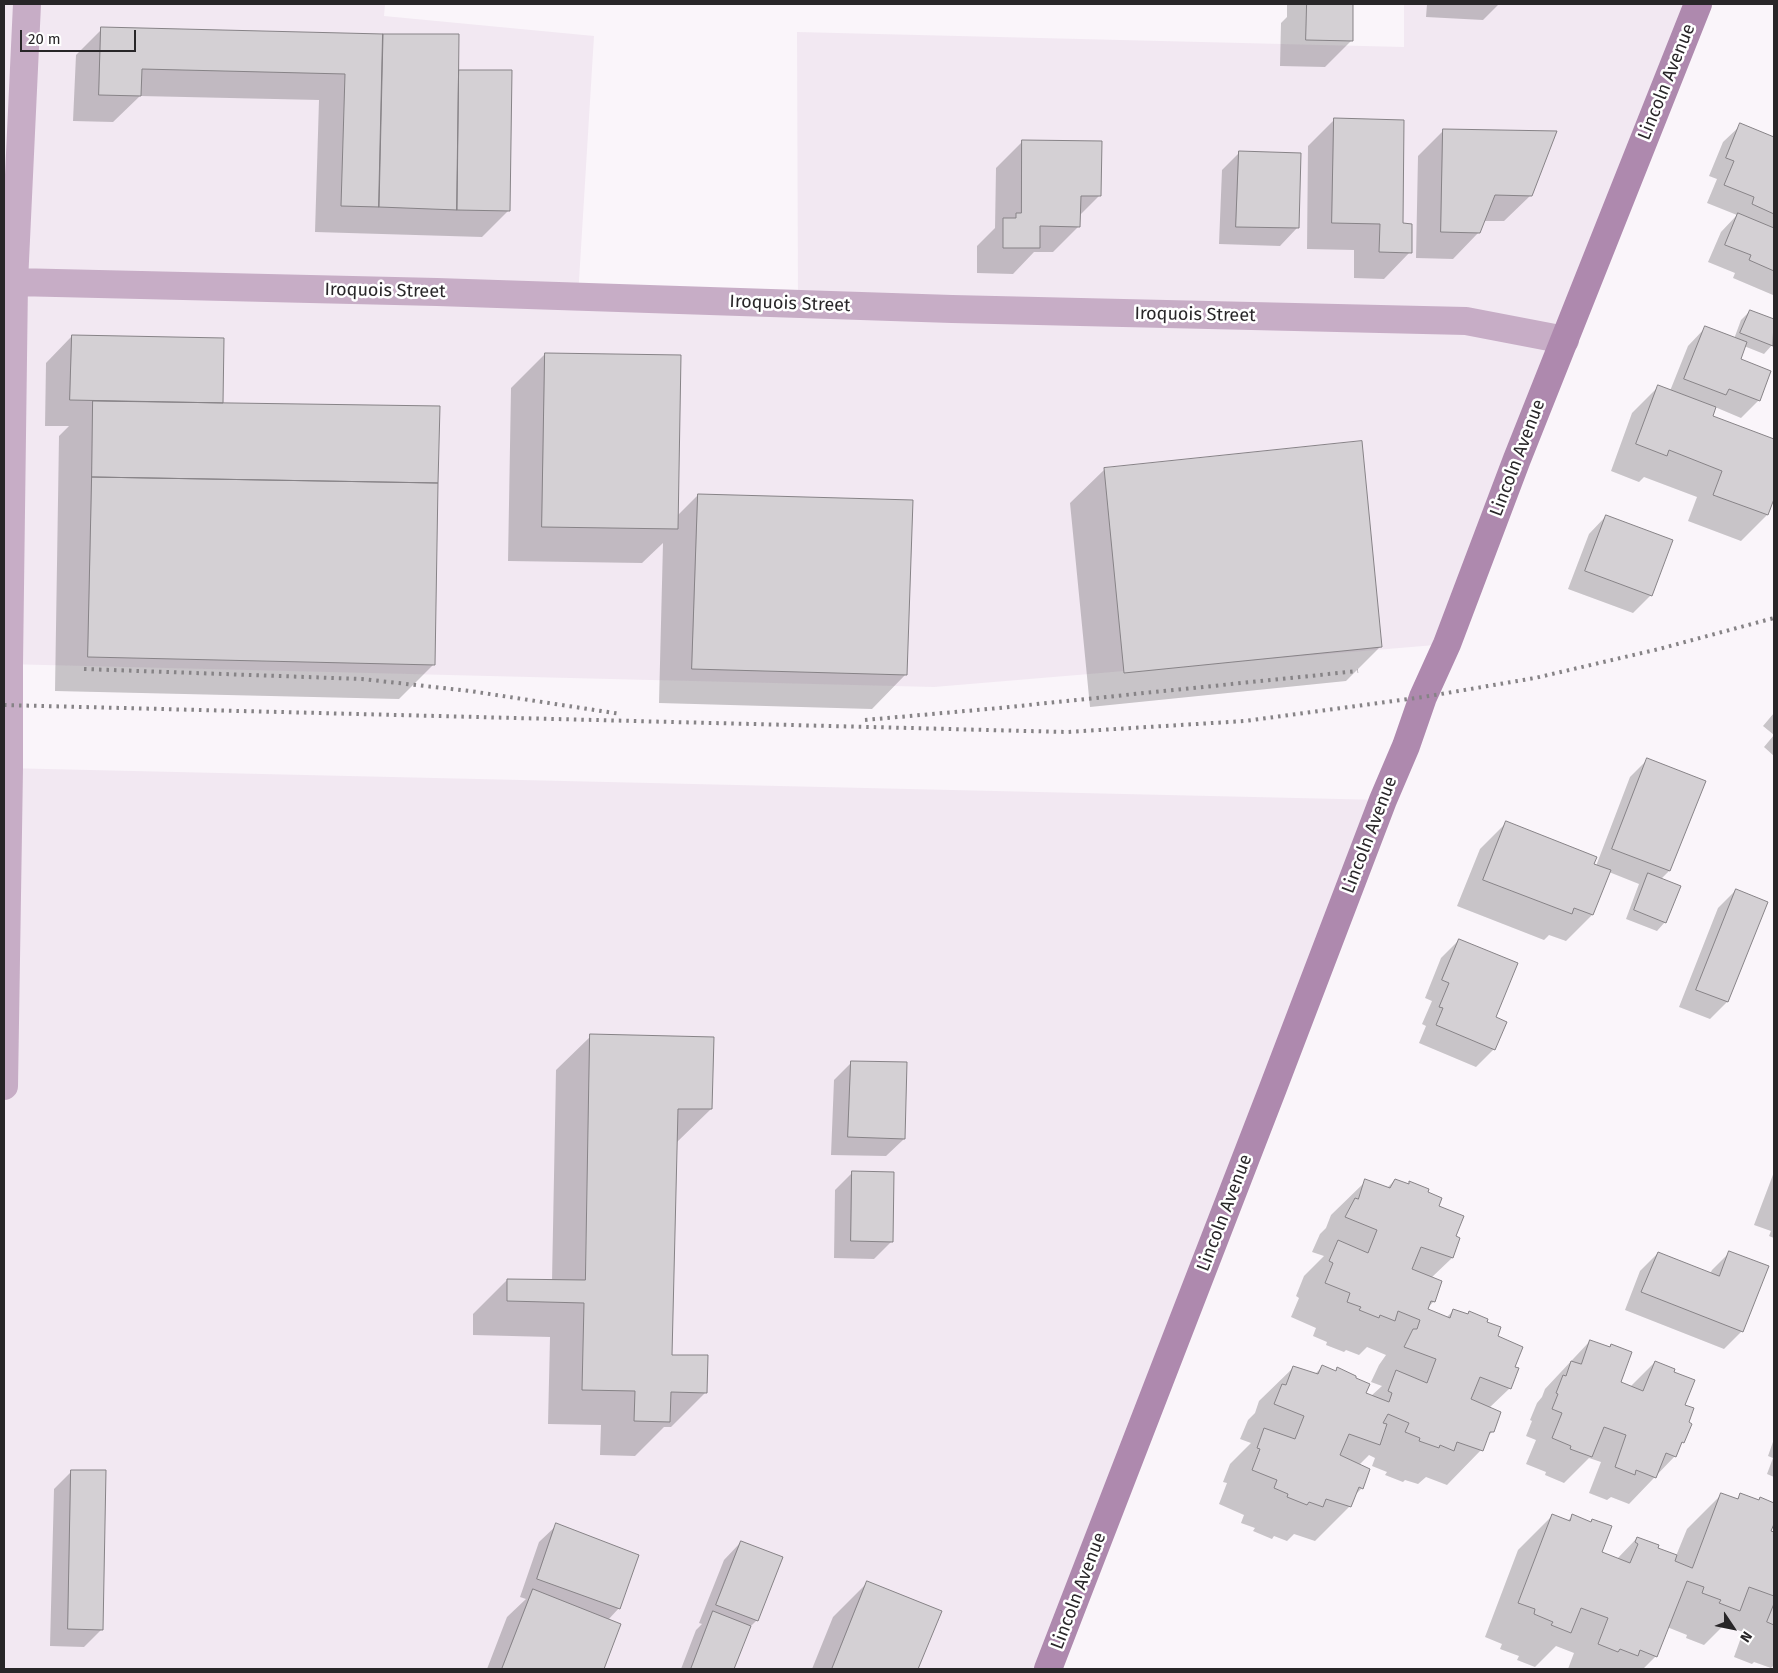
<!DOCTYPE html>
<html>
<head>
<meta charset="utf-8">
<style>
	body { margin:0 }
	#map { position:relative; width:1778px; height:1673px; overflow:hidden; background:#faf5fa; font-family:"Fira Sans",sans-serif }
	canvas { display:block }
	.frame { position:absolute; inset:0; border:5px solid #282628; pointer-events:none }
	.north { position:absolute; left:1708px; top:1603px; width:50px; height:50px; -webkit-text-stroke:4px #fff; paint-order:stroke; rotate:124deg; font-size:14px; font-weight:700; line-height:20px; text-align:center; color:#282628 }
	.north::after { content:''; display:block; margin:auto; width:18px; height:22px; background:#282628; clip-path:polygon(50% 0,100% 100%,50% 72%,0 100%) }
	.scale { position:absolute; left:20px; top:30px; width:116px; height:22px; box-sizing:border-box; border:2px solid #282628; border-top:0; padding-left:6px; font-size:15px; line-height:18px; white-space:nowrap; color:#282628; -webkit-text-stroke:4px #fff; paint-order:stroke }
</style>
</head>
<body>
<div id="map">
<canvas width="1778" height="1673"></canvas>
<div class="frame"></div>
<div class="north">N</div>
<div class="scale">20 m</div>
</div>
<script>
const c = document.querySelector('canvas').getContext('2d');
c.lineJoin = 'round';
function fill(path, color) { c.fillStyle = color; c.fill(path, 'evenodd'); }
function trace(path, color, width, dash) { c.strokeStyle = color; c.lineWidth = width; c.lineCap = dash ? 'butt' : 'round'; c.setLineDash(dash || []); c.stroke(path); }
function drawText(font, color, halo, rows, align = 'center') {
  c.font = font + ' "Fira Sans",sans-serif'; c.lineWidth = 5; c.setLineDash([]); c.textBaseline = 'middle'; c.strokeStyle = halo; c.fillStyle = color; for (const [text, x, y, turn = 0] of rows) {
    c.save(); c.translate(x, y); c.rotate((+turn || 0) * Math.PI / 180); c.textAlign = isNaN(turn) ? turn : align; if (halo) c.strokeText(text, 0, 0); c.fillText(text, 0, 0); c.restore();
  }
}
fill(new Path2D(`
	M 4,4 L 385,4 L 384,16 L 594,36 L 578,297 L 798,304 L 797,32 L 1404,47 L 1404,4 L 1698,4 L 1447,644 L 934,687 L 4,664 Z
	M 4,768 L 1383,800 L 1048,1669 L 4,1669 Z`), '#f2e8f2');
fill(new Path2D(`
	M 1287,4 L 1352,4 L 1351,41 L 1325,67 L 1280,66 L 1281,23 L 1287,17 Z
	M 1427,4 L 1499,4 L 1483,20 L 1426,17 Z
	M 102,29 L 457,71 L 511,71 L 509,210 L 482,237 L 315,232 L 319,100 L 140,96 L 113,122 L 73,121 L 76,55 Z
	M 1334,120 L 1401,225 L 1410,252 L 1384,279 L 1354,278 L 1354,250 L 1307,249 L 1308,146 Z
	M 1741,125 L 1774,138 L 1774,293 L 1773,295 L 1733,278 L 1735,273 L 1708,262 L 1721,232 L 1737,215 L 1707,203 L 1717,179 L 1709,176 L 1723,142 Z
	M 1444,130 L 1531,195 L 1504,221 L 1483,221 L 1479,232 L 1453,259 L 1416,258 L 1418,156 Z
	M 1023,141 L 1099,196 L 1079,216 L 1079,226 L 1053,252 L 1034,252 L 1013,274 L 977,273 L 977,246 L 995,228 L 996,168 Z
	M 1239,153 L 1297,228 L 1280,246 L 1219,244 L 1222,170 Z
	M 1750,311 L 1774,321 L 1774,340 L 1772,345 L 1764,354 L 1744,346 L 1739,359 L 1759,400 L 1741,418 L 1715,407 L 1711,417 L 1774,440 L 1774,496 L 1767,515 L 1741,541 L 1688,521 L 1697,497 L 1644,477 L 1639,482 L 1611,471 L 1632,413 L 1658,387 L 1670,391 L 1688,346 L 1705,328 L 1734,339 L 1741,320 Z
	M 72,336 L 222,404 L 433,665 L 399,699 L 55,691 L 59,436 L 69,426 L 45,426 L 46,363 Z
	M 545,354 L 677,516 L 698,495 L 906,674 L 872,709 L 659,703 L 663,543 L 642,563 L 508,561 L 511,388 Z
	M 1105,469 L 1381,646 L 1346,681 L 1090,707 L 1070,503 Z
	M 1606,516 L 1651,595 L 1633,613 L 1568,589 L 1589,534 Z
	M 1774,713 L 1774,735 L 1763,726 Z
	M 1774,735 L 1774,756 L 1764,747 Z
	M 1648,759 L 1704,781 L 1669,871 L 1660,880 L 1665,922 L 1657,931 L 1626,919 L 1639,884 L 1609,872 L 1592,915 L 1566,941 L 1549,935 L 1544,940 L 1457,906 L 1480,849 L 1506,823 L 1596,866 L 1630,777 Z
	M 1736,890 L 1727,1002 L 1710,1019 L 1679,1007 L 1718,908 Z
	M 1459,940 L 1494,1018 L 1494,1049 L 1476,1067 L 1419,1043 L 1426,1026 L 1422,1024 L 1432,1001 L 1425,998 L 1441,958 Z
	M 591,1036 L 711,1109 L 676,1143 L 671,1356 L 706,1392 L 671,1427 L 664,1427 L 635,1456 L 600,1455 L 601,1425 L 548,1424 L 550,1337 L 473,1335 L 473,1314 L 507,1280 L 552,1281 L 556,1070 Z
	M 852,1062 L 904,1139 L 886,1156 L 831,1155 L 834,1080 Z
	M 853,1172 L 892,1241 L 874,1259 L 834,1258 L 835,1190 Z
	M 1774,1172 L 1774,1238 L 1769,1236 L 1771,1231 L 1754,1225 Z
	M 1395,1180 L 1407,1185 L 1410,1182 L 1427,1193 L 1437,1207 L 1455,1237 L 1458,1239 L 1452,1258 L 1431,1278 L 1434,1301 L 1426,1310 L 1446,1318 L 1453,1311 L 1467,1315 L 1469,1313 L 1486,1323 L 1496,1337 L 1514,1368 L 1510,1388 L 1489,1408 L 1493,1431 L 1487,1437 L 1481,1450 L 1447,1485 L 1426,1477 L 1418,1484 L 1405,1480 L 1403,1482 L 1385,1475 L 1387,1472 L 1372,1466 L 1375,1458 L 1369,1455 L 1359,1465 L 1362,1488 L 1354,1496 L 1350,1506 L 1315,1541 L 1294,1534 L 1287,1541 L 1274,1536 L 1272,1539 L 1253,1531 L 1255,1528 L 1241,1523 L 1244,1515 L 1219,1504 L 1227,1483 L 1223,1482 L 1230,1464 L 1251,1443 L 1240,1439 L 1248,1420 L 1255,1413 L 1259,1401 L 1294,1367 L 1315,1374 L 1322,1367 L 1335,1372 L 1337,1369 L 1365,1394 L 1371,1396 L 1382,1386 L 1371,1382 L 1379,1365 L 1386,1355 L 1367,1347 L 1359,1355 L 1346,1350 L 1344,1352 L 1326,1345 L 1327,1342 L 1313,1336 L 1316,1328 L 1291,1317 L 1299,1298 L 1296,1296 L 1304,1276 L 1324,1256 L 1312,1252 L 1320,1234 L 1326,1228 L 1331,1215 L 1366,1181 L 1387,1188 Z
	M 1730,1252 L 1767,1267 L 1741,1332 L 1724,1349 L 1625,1310 L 1640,1271 L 1658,1253 L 1710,1274 L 1712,1270 Z
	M 1590,1341 L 1609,1348 L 1612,1345 L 1619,1383 L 1630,1387 L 1655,1362 L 1672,1372 L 1683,1406 L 1683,1442 L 1678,1447 L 1675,1456 L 1629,1504 L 1611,1497 L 1607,1500 L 1589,1493 L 1601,1462 L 1589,1458 L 1564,1483 L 1545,1475 L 1546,1472 L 1526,1464 L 1536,1440 L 1526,1436 L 1532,1421 L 1530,1420 L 1537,1403 L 1542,1397 L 1545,1389 Z
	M 1774,1439 L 1774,1477 L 1767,1474 L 1773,1458 L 1768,1456 Z
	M 72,1471 L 102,1629 L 84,1647 L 50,1646 L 54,1489 Z
	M 1722,1494 L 1736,1500 L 1741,1494 L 1758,1501 L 1760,1499 L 1774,1504 L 1774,1520 L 1770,1532 L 1774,1533 L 1774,1665 L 1771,1668 L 1754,1662 L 1752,1664 L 1734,1657 L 1743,1632 L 1724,1625 L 1704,1645 L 1686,1638 L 1687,1635 L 1667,1627 L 1656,1656 L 1643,1669 L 1568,1669 L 1574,1653 L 1556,1646 L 1535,1667 L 1517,1660 L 1519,1656 L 1500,1649 L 1502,1644 L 1485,1637 L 1518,1550 L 1553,1515 L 1567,1521 L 1573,1516 L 1590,1523 L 1592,1520 L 1600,1553 L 1617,1559 L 1637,1538 L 1656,1548 L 1676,1556 L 1687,1529 Z
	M 557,1525 L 619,1608 L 608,1620 L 620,1624 L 602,1669 L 487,1669 L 507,1617 L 526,1599 L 520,1597 L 539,1542 Z
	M 741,1542 L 757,1620 L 749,1628 L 733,1669 L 681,1669 L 696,1630 L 702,1624 L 699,1623 L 724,1560 Z
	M 867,1583 L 940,1612 L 917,1669 L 812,1669 L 833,1617 Z`), '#0003');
const building = new Path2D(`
	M 1307,4 L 1353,4 L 1353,41 L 1306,40 Z
	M 101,27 L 383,34 L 379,207 L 341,206 L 345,74 L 142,69 L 141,96 L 99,95 Z
	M 383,34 L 459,34 L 457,210 L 379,207 Z
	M 459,70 L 512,70 L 510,211 L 457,210 Z
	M 1334,118 L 1404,120 L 1403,223 L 1412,224 L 1412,253 L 1379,252 L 1380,224 L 1332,223 Z
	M 1740,123 L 1774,137 L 1774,214 L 1752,204 L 1754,197 L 1724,185 L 1734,161 L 1726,158 Z
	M 1443,129 L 1557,131 L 1532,196 L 1495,195 L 1480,233 L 1441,232 Z
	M 1022,140 L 1102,141 L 1101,196 L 1081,196 L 1080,227 L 1040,226 L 1040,248 L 1003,248 L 1003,218 L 1016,218 L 1016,213 L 1021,213 Z
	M 1239,151 L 1301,153 L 1299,228 L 1236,227 Z
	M 1738,213 L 1774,228 L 1774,271 L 1749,260 L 1751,255 L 1725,245 Z
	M 1750,310 L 1774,319 L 1773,346 L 1740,333 Z
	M 1705,326 L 1747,342 L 1741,359 L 1771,371 L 1760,401 L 1729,389 L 1726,395 L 1684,379 Z
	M 72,335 L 224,338 L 223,403 L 70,400 Z
	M 545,353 L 681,355 L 678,529 L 542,527 Z
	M 1658,385 L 1716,407 L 1713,416 L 1774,439 L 1774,499 L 1768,515 L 1713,495 L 1722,471 L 1669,450 L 1667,456 L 1636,444 Z
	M 93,401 L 440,406 L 438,483 L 92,477 Z
	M 1362,441 L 1382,647 L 1124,673 L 1104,468 Z
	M 92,477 L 438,483 L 435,665 L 88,657 Z
	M 698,494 L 913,500 L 907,675 L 692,669 Z
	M 1606,515 L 1673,540 L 1652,596 L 1585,571 Z
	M 1647,758 L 1706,781 L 1670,871 L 1612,849 Z
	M 1506,821 L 1597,857 L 1594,864 L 1611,870 L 1593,915 L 1574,908 L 1572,914 L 1483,880 Z
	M 1648,873 L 1681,886 L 1666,923 L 1634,910 Z
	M 1736,889 L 1768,902 L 1728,1002 L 1696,990 Z
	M 1459,939 L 1518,963 L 1496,1017 L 1507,1022 L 1495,1050 L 1436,1025 L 1443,1008 L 1439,1007 L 1449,983 L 1442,980 Z
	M 590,1034 L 714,1037 L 712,1109 L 678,1109 L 672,1355 L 708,1355 L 707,1393 L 671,1392 L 670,1422 L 634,1421 L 635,1391 L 582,1390 L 584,1303 L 507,1301 L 507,1279 L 585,1280 Z
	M 851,1061 L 907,1062 L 905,1139 L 848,1137 Z
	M 852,1171 L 894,1172 L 893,1242 L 851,1241 Z
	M 1365,1179 L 1390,1188 L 1395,1179 L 1409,1184 L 1409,1181 L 1429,1189 L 1428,1192 L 1442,1198 L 1439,1206 L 1464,1216 L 1456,1236 L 1460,1238 L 1453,1258 L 1421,1247 L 1412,1269 L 1442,1281 L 1435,1302 L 1431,1301 L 1428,1309 L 1450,1318 L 1453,1309 L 1468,1314 L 1469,1311 L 1488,1319 L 1487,1322 L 1501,1327 L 1498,1336 L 1523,1347 L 1515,1367 L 1519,1368 L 1511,1389 L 1480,1377 L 1471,1399 L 1501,1412 L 1494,1432 L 1490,1432 L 1483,1451 L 1457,1442 L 1454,1451 L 1440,1445 L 1439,1448 L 1419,1441 L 1420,1438 L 1405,1432 L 1409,1423 L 1388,1414 L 1383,1423 L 1387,1424 L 1380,1445 L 1349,1434 L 1340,1455 L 1370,1469 L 1363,1489 L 1359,1487 L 1351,1507 L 1326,1499 L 1323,1507 L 1309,1502 L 1307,1505 L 1287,1497 L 1288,1494 L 1274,1488 L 1277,1480 L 1252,1470 L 1260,1449 L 1257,1448 L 1264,1428 L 1295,1439 L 1304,1416 L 1274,1404 L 1282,1384 L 1286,1385 L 1293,1366 L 1318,1374 L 1322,1365 L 1336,1371 L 1337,1367 L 1356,1376 L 1356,1378 L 1370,1384 L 1366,1393 L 1389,1402 L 1392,1393 L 1388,1391 L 1396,1370 L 1427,1383 L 1436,1359 L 1404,1347 L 1413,1329 L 1417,1329 L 1420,1320 L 1398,1311 L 1395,1321 L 1380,1315 L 1379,1318 L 1359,1310 L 1361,1307 L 1347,1302 L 1350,1293 L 1325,1283 L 1333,1263 L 1329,1261 L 1338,1240 L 1368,1253 L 1377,1230 L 1345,1217 L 1355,1198 L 1358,1199 Z
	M 1729,1251 L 1769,1266 L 1743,1332 L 1641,1292 L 1658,1252 L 1719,1276 Z
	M 1590,1340 L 1610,1347 L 1611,1344 L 1632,1352 L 1621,1382 L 1643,1391 L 1655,1361 L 1675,1369 L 1674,1372 L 1695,1380 L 1685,1405 L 1694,1408 L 1689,1422 L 1692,1424 L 1684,1443 L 1682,1442 L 1676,1457 L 1666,1453 L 1656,1478 L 1636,1470 L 1635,1475 L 1615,1467 L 1626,1435 L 1604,1427 L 1592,1457 L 1570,1449 L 1571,1446 L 1552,1438 L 1562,1413 L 1552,1409 L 1558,1394 L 1556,1393 L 1563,1375 L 1566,1376 L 1571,1361 L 1581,1364 Z
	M 71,1470 L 106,1470 L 103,1630 L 68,1629 Z
	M 1721,1493 L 1738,1499 L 1740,1493 L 1759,1500 L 1760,1497 L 1774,1503 L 1774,1524 L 1771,1531 L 1774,1532 L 1774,1596 L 1749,1587 L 1740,1611 L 1719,1603 L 1721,1600 L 1702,1593 L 1704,1587 L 1687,1581 L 1657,1657 L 1640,1650 L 1638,1656 L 1620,1649 L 1618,1652 L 1598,1644 L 1608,1618 L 1581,1608 L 1571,1633 L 1551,1625 L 1553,1622 L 1534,1614 L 1535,1609 L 1518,1603 L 1552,1514 L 1570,1521 L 1572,1514 L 1591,1522 L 1592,1519 L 1612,1526 L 1602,1552 L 1630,1563 L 1638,1544 L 1635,1542 L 1637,1537 L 1659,1545 L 1658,1548 L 1677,1555 L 1675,1561 L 1692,1568 Z
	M 556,1523 L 639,1555 L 620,1609 L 537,1579 Z
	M 741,1541 L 783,1557 L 758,1621 L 716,1605 Z
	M 867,1581 L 942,1611 L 918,1669 L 832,1669 Z
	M 533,1589 L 621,1624 L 604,1669 L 502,1669 Z
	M 1774,1604 L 1774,1625 L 1767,1622 Z
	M 713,1611 L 751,1626 L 734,1669 L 691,1669 Z`);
fill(building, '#d4d0d4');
trace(building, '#878387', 1);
trace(new Path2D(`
	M 14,282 L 437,292 L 952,309 L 1466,321 L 1565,340
	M 4,1086 L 9,768 L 9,664 L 14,282 L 27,4`), '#c7adc6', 28);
trace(new Path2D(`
	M 1048,1669 L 1273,1088 L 1383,800 L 1406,746 L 1423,697 L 1447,644 L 1517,459 L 1698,4`), '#ae89ae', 28);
trace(new Path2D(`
	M 84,669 L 362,679 L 470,691 L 621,714
	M 4,705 L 1067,732 L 1245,721 L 1423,697 L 1535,678 L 1659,649 L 1774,618
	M 865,720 L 999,708 L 1358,671`), '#868386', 4, [2.5, 5]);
drawText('18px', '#282628', '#fff', [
	["Lincoln Avenue",1667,82,-68],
	["Iroquois Street",385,291,1],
	["Iroquois Street",790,304,2],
	["Iroquois Street",1195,315,1],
	["Lincoln Avenue",1518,458,-69],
	["Lincoln Avenue",1370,835,-69],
	["Lincoln Avenue",1225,1213,-69],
	["Lincoln Avenue",1079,1591,-69]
]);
</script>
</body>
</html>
